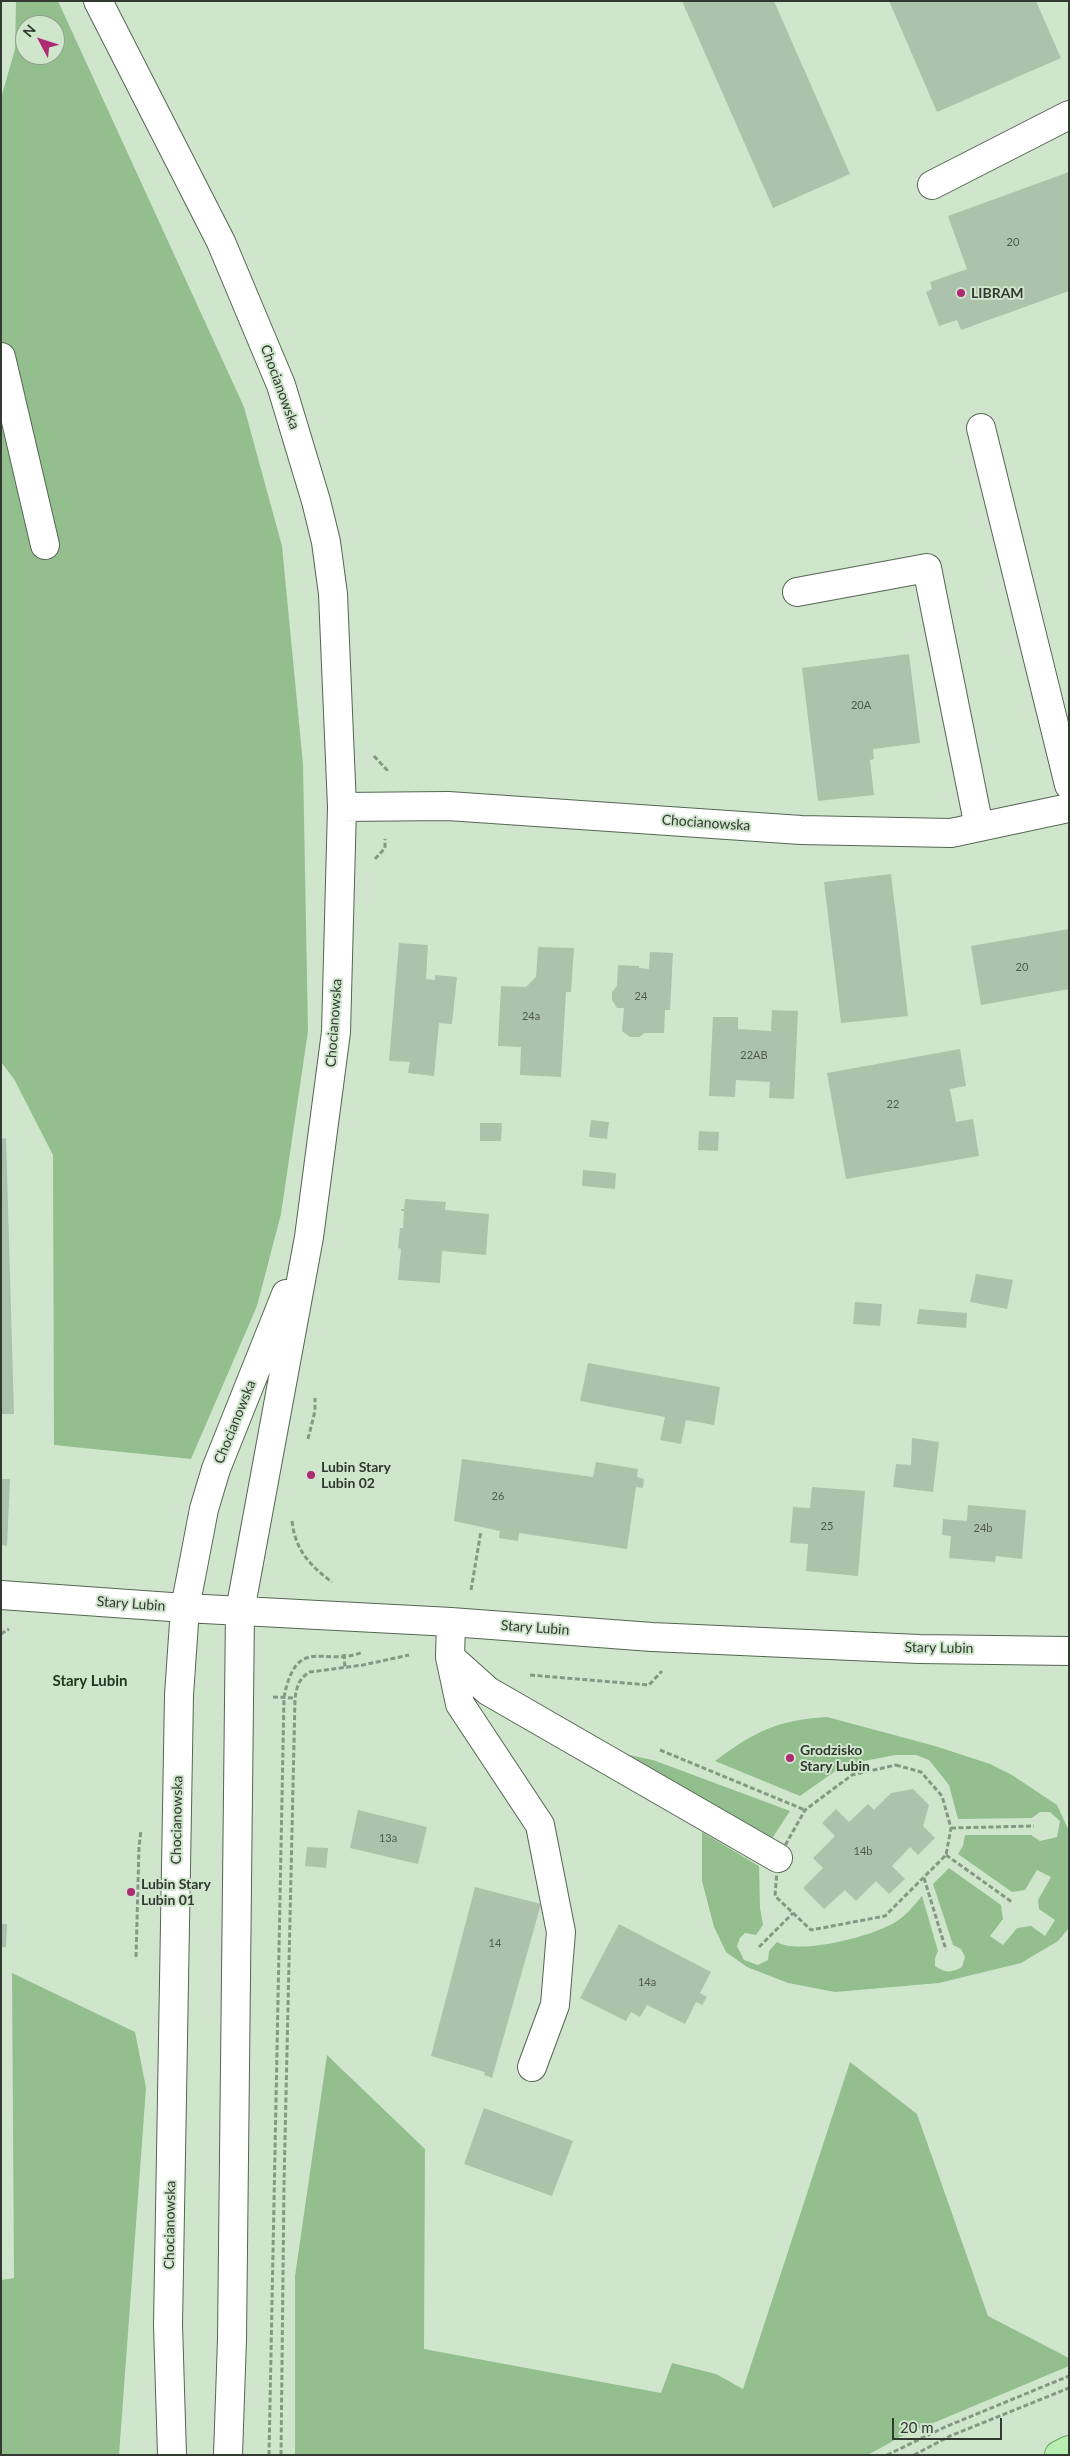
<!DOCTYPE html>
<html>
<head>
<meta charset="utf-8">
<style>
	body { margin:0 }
	#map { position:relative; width:1070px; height:2456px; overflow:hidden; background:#cfe6cd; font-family:Lato,sans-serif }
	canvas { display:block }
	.frame { position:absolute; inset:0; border:2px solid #313930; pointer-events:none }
	.north { position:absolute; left:15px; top:15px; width:50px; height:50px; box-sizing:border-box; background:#cfe6cd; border:1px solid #90a18e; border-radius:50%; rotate:310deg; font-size:14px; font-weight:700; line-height:20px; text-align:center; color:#313930 }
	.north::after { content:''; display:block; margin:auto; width:18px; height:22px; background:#ae2a72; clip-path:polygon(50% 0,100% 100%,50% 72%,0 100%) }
	.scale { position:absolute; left:892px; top:2418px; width:110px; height:22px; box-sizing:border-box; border:2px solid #313930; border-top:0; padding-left:6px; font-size:15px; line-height:18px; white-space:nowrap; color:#313930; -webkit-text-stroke:4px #cfe6cd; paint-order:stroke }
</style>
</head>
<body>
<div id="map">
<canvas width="1070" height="2456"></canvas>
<div class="frame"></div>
<div class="north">N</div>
<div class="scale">20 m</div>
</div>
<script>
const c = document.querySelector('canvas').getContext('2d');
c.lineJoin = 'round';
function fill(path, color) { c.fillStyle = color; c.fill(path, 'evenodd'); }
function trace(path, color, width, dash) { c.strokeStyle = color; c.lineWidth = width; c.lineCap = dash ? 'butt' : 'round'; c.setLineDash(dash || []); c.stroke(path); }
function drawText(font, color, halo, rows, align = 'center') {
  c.font = font + ' Lato,sans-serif'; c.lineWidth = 4; c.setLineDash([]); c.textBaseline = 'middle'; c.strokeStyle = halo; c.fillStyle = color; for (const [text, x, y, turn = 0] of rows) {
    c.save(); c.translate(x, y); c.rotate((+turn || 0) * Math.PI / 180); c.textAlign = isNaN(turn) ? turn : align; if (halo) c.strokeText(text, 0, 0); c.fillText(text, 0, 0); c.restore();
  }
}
fill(new Path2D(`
	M 16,1 L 58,1 L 244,407 L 282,546 L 303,764 L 308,1031 L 281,1214 L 257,1306 L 191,1459 L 54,1445 L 53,1155 L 14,1079 L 1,1062 L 1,98 L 15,49 ZM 25,25 L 55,25 L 55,55 L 25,55 Z
	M 827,1717 L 935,1746 L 990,1764 L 1012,1775 L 1057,1805 L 1069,1831 L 1069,1928 L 1058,1941 L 1021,1963 L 939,1983 L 835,1992 L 788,1983 L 747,1967 L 726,1952 L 714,1927 L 702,1881 L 702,1832 L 759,1866 L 760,1908 L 763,1925 L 756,1935 L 745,1933 L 740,1938 L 737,1946 L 744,1960 L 758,1965 L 768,1960 L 769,1951 L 777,1942 C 799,1956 880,1935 900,1919 C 908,1913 915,1904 922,1896 L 938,1951 L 935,1958 L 935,1966 C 945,1973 951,1973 962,1967 L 965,1957 L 961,1949 L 953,1945 L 933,1884 L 949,1868 L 1001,1905 L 1003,1919 L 990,1936 L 1003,1945 L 1017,1928 L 1031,1926 L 1045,1936 L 1055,1920 L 1039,1909 L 1038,1900 L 1051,1877 L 1037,1870 L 1025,1890 L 1012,1892 L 958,1854 L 963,1846 L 965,1835 L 1031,1835 L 1040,1841 L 1057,1837 L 1060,1821 L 1050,1812 L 1040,1812 L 1032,1818 L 958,1819 L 949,1785 L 929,1760 L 916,1755 L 895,1755 L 844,1765 L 800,1796 L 715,1761 C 754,1732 777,1720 827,1717 Z
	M 619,1753 L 653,1760 L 790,1811 L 771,1840 Z
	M 12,1973 L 135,2032 L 146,2088 L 119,2455 L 1,2455 L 1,2280 L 14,2278 Z
	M 327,2055 L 425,2149 L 424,2349 L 661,2393 L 672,2363 L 716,2374 L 743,2389 L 850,2062 L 917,2114 L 988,2316 L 1069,2358 L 1069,2366 L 900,2437 L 868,2455 L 295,2455 L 295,2276 Z`), '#93bf8e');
fill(new Path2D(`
	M 682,1 L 774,1 L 850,174 L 773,208 Z
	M 889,1 L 1036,1 L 1061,58 L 937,112 Z
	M 1069,172 L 1069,291 L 961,330 L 957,320 L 939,326 L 926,292 L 932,289 L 930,282 L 967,269 L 948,216 Z
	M 909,654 L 920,743 L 873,749 L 874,759 L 870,760 L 874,795 L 818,801 L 802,668 Z
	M 891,874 L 908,1016 L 841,1023 L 824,882 Z
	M 1069,929 L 1069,989 L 981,1005 L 971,946 Z
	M 399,943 L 428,945 L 426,979 L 435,980 L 435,975 L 457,977 L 452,1024 L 439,1023 L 434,1076 L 408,1073 L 410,1062 L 389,1061 Z
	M 538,947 L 574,948 L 571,992 L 566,992 L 561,1077 L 520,1075 L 521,1047 L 498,1046 L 501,986 L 526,987 L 536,977 Z
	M 650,952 L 673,953 L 670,1010 L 665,1010 L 664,1033 L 645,1033 L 639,1037 L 630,1037 L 622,1031 L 624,1008 L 617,1008 L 612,1000 L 612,992 L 617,986 L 618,965 L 639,966 L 639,968 L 649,969 Z
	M 772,1010 L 798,1011 L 794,1099 L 769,1098 L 770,1082 L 736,1080 L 735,1097 L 709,1096 L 713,1017 L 738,1017 L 738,1029 L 771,1031 Z
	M 960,1049 L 966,1086 L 950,1089 L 956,1122 L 973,1119 L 979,1156 L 846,1179 L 827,1073 Z
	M 591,1120 L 609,1122 L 607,1139 L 589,1137 Z
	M 480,1123 L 502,1123 L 501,1141 L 480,1141 Z
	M 699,1131 L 719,1132 L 718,1151 L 698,1150 Z
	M 6,1138 L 14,1414 L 1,1414 L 1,1139 Z
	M 583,1170 L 616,1173 L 615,1189 L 582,1186 Z
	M 405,1199 L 446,1202 L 445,1210 L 489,1214 L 486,1255 L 442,1251 L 440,1283 L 398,1280 L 401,1249 L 398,1248 L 400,1228 L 403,1228 L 404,1211 L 401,1211 L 401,1209 L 404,1209 Z
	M 976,1274 L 1013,1280 L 1007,1309 L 970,1302 Z
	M 855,1302 L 882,1304 L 880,1326 L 853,1324 Z
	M 919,1309 L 967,1313 L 966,1328 L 917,1324 Z
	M 588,1363 L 720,1387 L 714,1425 L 686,1420 L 681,1444 L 660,1440 L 665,1417 L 580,1401 Z
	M 912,1438 L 939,1442 L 933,1492 L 893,1487 L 896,1464 L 911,1465 Z
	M 462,1459 L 593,1477 L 596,1462 L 638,1469 L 637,1477 L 644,1479 L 643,1488 L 636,1487 L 627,1549 L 519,1533 L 518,1541 L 499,1538 L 500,1531 L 454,1521 Z
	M 1,1479 L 10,1479 L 7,1546 L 1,1545 Z
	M 812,1487 L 865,1491 L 858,1576 L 806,1571 L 808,1544 L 790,1543 L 793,1507 L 810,1508 Z
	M 968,1505 L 1026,1510 L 1022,1559 L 996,1556 L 995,1562 L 949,1558 L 951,1536 L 942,1535 L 943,1519 L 967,1521 Z
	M 913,1789 L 929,1805 L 923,1826 L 935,1838 L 918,1855 L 910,1847 L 892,1866 L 905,1879 L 889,1894 L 876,1881 L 856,1901 L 845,1890 L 824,1909 L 803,1888 L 823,1868 L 813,1858 L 835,1836 L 822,1823 L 836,1809 L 849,1822 L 868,1804 L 874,1810 L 891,1793 Z
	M 358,1810 L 427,1827 L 418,1864 L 350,1848 Z
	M 307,1847 L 328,1848 L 326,1868 L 305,1866 Z
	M 475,1887 L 541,1904 L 492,2078 L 484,2075 L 485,2072 L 431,2056 Z
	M 1,1924 L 7,1924 L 6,1947 L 1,1947 Z
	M 619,1924 L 711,1972 L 700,1993 L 707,1997 L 702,2005 L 696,2002 L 685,2024 L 647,2005 L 640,2017 L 631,2012 L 626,2021 L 580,1998 Z
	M 484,2108 L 573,2141 L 552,2196 L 464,2164 Z`), '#adc2aa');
const minor = new Path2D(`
	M 98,1 L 221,242 L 281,385 L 316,501 L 326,542 L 333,594 L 342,807 L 336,1032 L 309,1237 L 240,1611 L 232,2339 L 228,2455
	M 932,185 L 1069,115
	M 1,357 L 45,545
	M 981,428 L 1069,785
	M 797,592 L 927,568 L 979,827
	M 342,807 L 448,806 L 801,830 L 951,833 L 1069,808
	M 1,1595 L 185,1608 L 451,1622 L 652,1637 L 919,1649 L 1069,1651
	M 451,1622 L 450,1657 L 460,1704 L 540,1825 L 561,1932 L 555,2005 L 532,2067
	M 450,1657 L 488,1691 L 778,1858
	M 172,2455 L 168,2325 L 179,1695 L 185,1608 L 204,1509 L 216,1469 L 286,1294`);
const major = new Path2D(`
	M 1059,2455 L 1069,2450`);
trace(minor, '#546751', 30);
trace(major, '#69a863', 30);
trace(new Path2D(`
	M 374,756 L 387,770 L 387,773
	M 375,859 L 385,848 L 385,839
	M 308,1439 L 315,1411 L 315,1398
	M 292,1521 C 295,1549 309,1565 332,1582
	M 471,1590 L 481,1531
	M 1,1634 L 9,1629
	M 344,1654 L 345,1669
	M 530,1675 L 649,1685 L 662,1671
	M 273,1697 L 295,1698
	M 660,1750 L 805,1810
	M 896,1765 L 921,1772 L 942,1796 L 951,1828 L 946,1855 L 885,1916 L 811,1930 L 775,1896 L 778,1858 L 805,1810 L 852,1775 Z
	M 951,1828 L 1034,1826
	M 946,1855 L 1012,1902
	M 924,1878 L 946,1950
	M 759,1947 L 793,1913
	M 136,1957 L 139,1847 L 141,1830
	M 269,2455 L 284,1697 C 297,1633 324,1668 363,1652
	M 281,2455 L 284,2184 L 295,1698 C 297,1686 299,1678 310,1672 L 363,1665 L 409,1655
	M 887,2455 L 945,2427 L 1069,2376
	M 914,2455 L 950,2436 L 1069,2388`), '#879785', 3, [5, 2.5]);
trace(minor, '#fff', 28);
trace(major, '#b7eeb2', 28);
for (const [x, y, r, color] of [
	[961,293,5,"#ae2a72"],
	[311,1475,5,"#ae2a72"],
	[790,1758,5,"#ae2a72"],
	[131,1892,5,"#ae2a72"]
]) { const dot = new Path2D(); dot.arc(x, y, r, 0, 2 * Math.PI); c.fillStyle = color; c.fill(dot); trace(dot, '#cfe6cd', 2); }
drawText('11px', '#505b4e', null, [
	["20",1013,242],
	["20A",861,705],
	["20",1022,967],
	["24",641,996],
	["24a",531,1016],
	["22AB",754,1055],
	["22",893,1104],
	["26",498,1496],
	["25",827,1526],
	["24b",983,1528],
	["13a",388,1838],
	["14b",863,1851],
	["14",495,1943],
	["14a",647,1982]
]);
drawText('bold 14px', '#313930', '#cfe6cd', [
	["LIBRAM",971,293],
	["Lubin Stary",321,1467],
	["Lubin 02",321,1483],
	["Grodzisko",800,1750],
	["Stary Lubin",800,1766],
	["Lubin Stary",141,1884],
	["Lubin 01",141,1900]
], 'left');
drawText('14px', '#313930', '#cfe6cd', [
	["Chocianowska",280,387,70],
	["Chocianowska",706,823,4],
	["Chocianowska",334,1023,-86],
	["Chocianowska",235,1422,-68],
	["Stary Lubin",131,1604,4],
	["Stary Lubin",535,1628,4],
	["Stary Lubin",939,1648,1],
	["Chocianowska",177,1820,-89],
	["Chocianowska",170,2225,-89]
]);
drawText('bold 15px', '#243622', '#cfe6cd', [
	["Stary Lubin",90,1681]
]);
</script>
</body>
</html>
